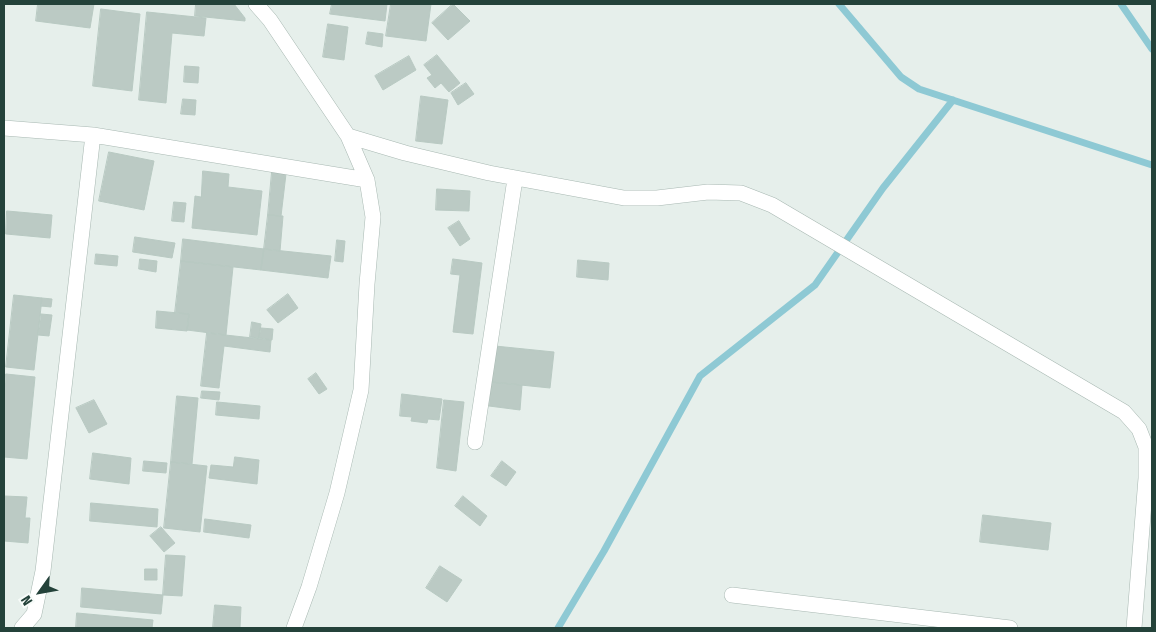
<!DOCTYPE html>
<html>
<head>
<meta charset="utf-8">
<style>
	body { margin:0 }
	#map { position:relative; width:1156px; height:632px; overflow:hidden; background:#e6efeb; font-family:"Fira Sans Condensed",sans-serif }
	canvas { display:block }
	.frame { position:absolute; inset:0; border:5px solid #24423a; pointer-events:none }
	.north { position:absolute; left:15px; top:567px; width:50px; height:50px; -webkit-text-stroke:4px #f7fbf9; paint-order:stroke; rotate:238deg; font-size:14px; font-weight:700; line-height:20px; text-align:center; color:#24423a }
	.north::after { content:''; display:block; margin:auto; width:18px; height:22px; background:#24423a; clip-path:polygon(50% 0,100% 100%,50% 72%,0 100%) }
</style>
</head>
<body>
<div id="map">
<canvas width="1156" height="632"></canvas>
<div class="frame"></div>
<div class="north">N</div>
</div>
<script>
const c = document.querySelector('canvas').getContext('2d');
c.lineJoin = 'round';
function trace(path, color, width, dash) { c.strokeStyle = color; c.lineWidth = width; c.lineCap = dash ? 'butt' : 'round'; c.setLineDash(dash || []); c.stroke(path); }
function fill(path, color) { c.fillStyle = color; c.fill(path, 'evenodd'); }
trace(new Path2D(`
	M 839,4 L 901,77 L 919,89 L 1152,165
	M 1121,4 L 1152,49
	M 558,628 L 604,551 L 700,376 L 815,285 L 883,188 L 953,100`), '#8ec9d4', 7);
const building = new Path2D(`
	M 38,4 L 94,4 L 90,28 L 36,21 Z
	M 196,4 L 234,4 L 245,18 L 245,21 L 195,16 Z
	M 332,4 L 387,4 L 385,21 L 330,14 Z
	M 391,4 L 431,4 L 426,41 L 386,36 Z
	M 453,4 L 470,21 L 448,40 L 432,23 Z
	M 101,9 L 140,14 L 132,91 L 93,86 Z
	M 147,12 L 206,18 L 204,36 L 172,33 L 166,103 L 139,100 Z
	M 328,24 L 348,27 L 344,60 L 323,57 Z
	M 368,32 L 383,34 L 382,47 L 366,44 Z
	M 437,55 L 460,83 L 449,92 L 441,83 L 435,88 L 427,78 L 432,75 L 424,65 Z
	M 409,56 L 416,70 L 383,90 L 375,76 Z
	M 185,66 L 199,67 L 198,83 L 184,82 Z
	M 466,83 L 474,94 L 458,105 L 451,93 Z
	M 421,96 L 448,100 L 442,144 L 416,141 Z
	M 183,99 L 196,100 L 195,115 L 181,114 Z
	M 109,152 L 154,161 L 144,210 L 99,201 Z
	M 203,171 L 229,174 L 228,187 L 262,191 L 257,235 L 192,228 L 195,196 L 201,197 Z
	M 272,172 L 286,174 L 281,216 L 268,215 Z
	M 437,189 L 470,191 L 469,211 L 436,210 Z
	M 174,202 L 186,203 L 184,222 L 172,221 Z
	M 7,211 L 52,215 L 50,238 L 6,234 Z
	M 268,215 L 283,216 L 280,251 L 264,249 Z
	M 459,221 L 470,239 L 460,246 L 448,228 Z
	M 135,237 L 175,243 L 172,258 L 133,252 Z
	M 183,239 L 264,249 L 261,270 L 181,261 Z
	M 337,240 L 345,241 L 343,262 L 335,261 Z
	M 264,249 L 331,256 L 328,278 L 261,270 Z
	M 96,254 L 118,256 L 117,266 L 95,264 Z
	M 140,259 L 157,261 L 156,272 L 139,269 Z
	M 453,259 L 482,263 L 473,334 L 453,332 L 460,275 L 451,274 Z
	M 578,260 L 609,263 L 608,280 L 577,277 Z
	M 181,261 L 233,267 L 226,335 L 187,330 L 189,314 L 175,313 Z
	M 288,294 L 298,308 L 278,323 L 267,310 Z
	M 14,295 L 42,298 L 34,370 L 6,367 Z
	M 42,298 L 52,299 L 51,307 L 41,306 Z
	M 157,311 L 189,314 L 187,331 L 156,328 Z
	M 41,314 L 52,315 L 49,336 L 38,335 Z
	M 252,322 L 261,324 L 259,338 L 250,337 Z
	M 261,328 L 273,329 L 272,340 L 259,338 Z
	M 207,333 L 271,340 L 270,352 L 224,346 L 219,388 L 201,386 Z
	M 495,346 L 554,352 L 550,388 L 491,382 Z
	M 316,373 L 327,389 L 319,394 L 308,379 Z
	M 6,374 L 35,377 L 27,459 L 4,457 L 4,393 Z
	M 491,382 L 522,385 L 520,410 L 489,406 Z
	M 202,391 L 220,392 L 219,400 L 201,398 Z
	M 402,394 L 442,399 L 439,420 L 428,419 L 427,423 L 411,421 L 412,417 L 400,416 Z
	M 177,396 L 198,398 L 192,464 L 171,462 Z
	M 94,400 L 107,424 L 89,433 L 76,408 Z
	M 444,400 L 464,402 L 456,471 L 437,468 Z
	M 217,402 L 260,406 L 259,419 L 216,415 Z
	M 93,453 L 131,458 L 129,484 L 90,479 Z
	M 235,457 L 259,460 L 257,484 L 209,478 L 211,465 L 233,467 Z
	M 144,461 L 167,463 L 166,473 L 143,471 Z
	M 502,461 L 516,472 L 506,486 L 491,476 Z
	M 171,462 L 207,466 L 200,532 L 164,528 Z
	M 4,496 L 27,497 L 25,518 L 30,518 L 28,543 L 4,541 Z
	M 463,496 L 487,516 L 480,526 L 455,506 Z
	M 91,503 L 158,509 L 157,527 L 90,521 Z
	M 983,515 L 1051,523 L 1048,550 L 980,542 Z
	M 205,519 L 251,525 L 249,538 L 204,532 Z
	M 161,527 L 175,543 L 164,552 L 150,536 Z
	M 166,555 L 185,556 L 182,596 L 163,595 Z
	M 440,566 L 462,580 L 447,602 L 426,588 Z
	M 145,569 L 157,569 L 157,580 L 145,580 Z
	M 82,588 L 163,595 L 161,614 L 81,607 Z
	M 215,605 L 241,607 L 240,628 L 213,628 Z
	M 77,613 L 153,620 L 152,628 L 76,628 Z`);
fill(building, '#bbcac4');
trace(building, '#b8c9c2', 1);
const street = new Path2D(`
	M 256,4 L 270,20 L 348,136 L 367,180 L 373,217 L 367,284 L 361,390 L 337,493 L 309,587 L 294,628
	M 4,128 L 93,135 L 367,180
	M 348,136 L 405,153 L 489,173 L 624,198 L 657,198 L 708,192 L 741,193 L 772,205 L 1124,412 L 1139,429 L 1146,447 L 1146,478 L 1134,628
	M 475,442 L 515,179
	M 732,595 L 1010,628
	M 22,628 L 34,614 L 43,571 L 93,135`);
trace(street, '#a8b8b2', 16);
trace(street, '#fff', 15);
</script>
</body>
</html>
